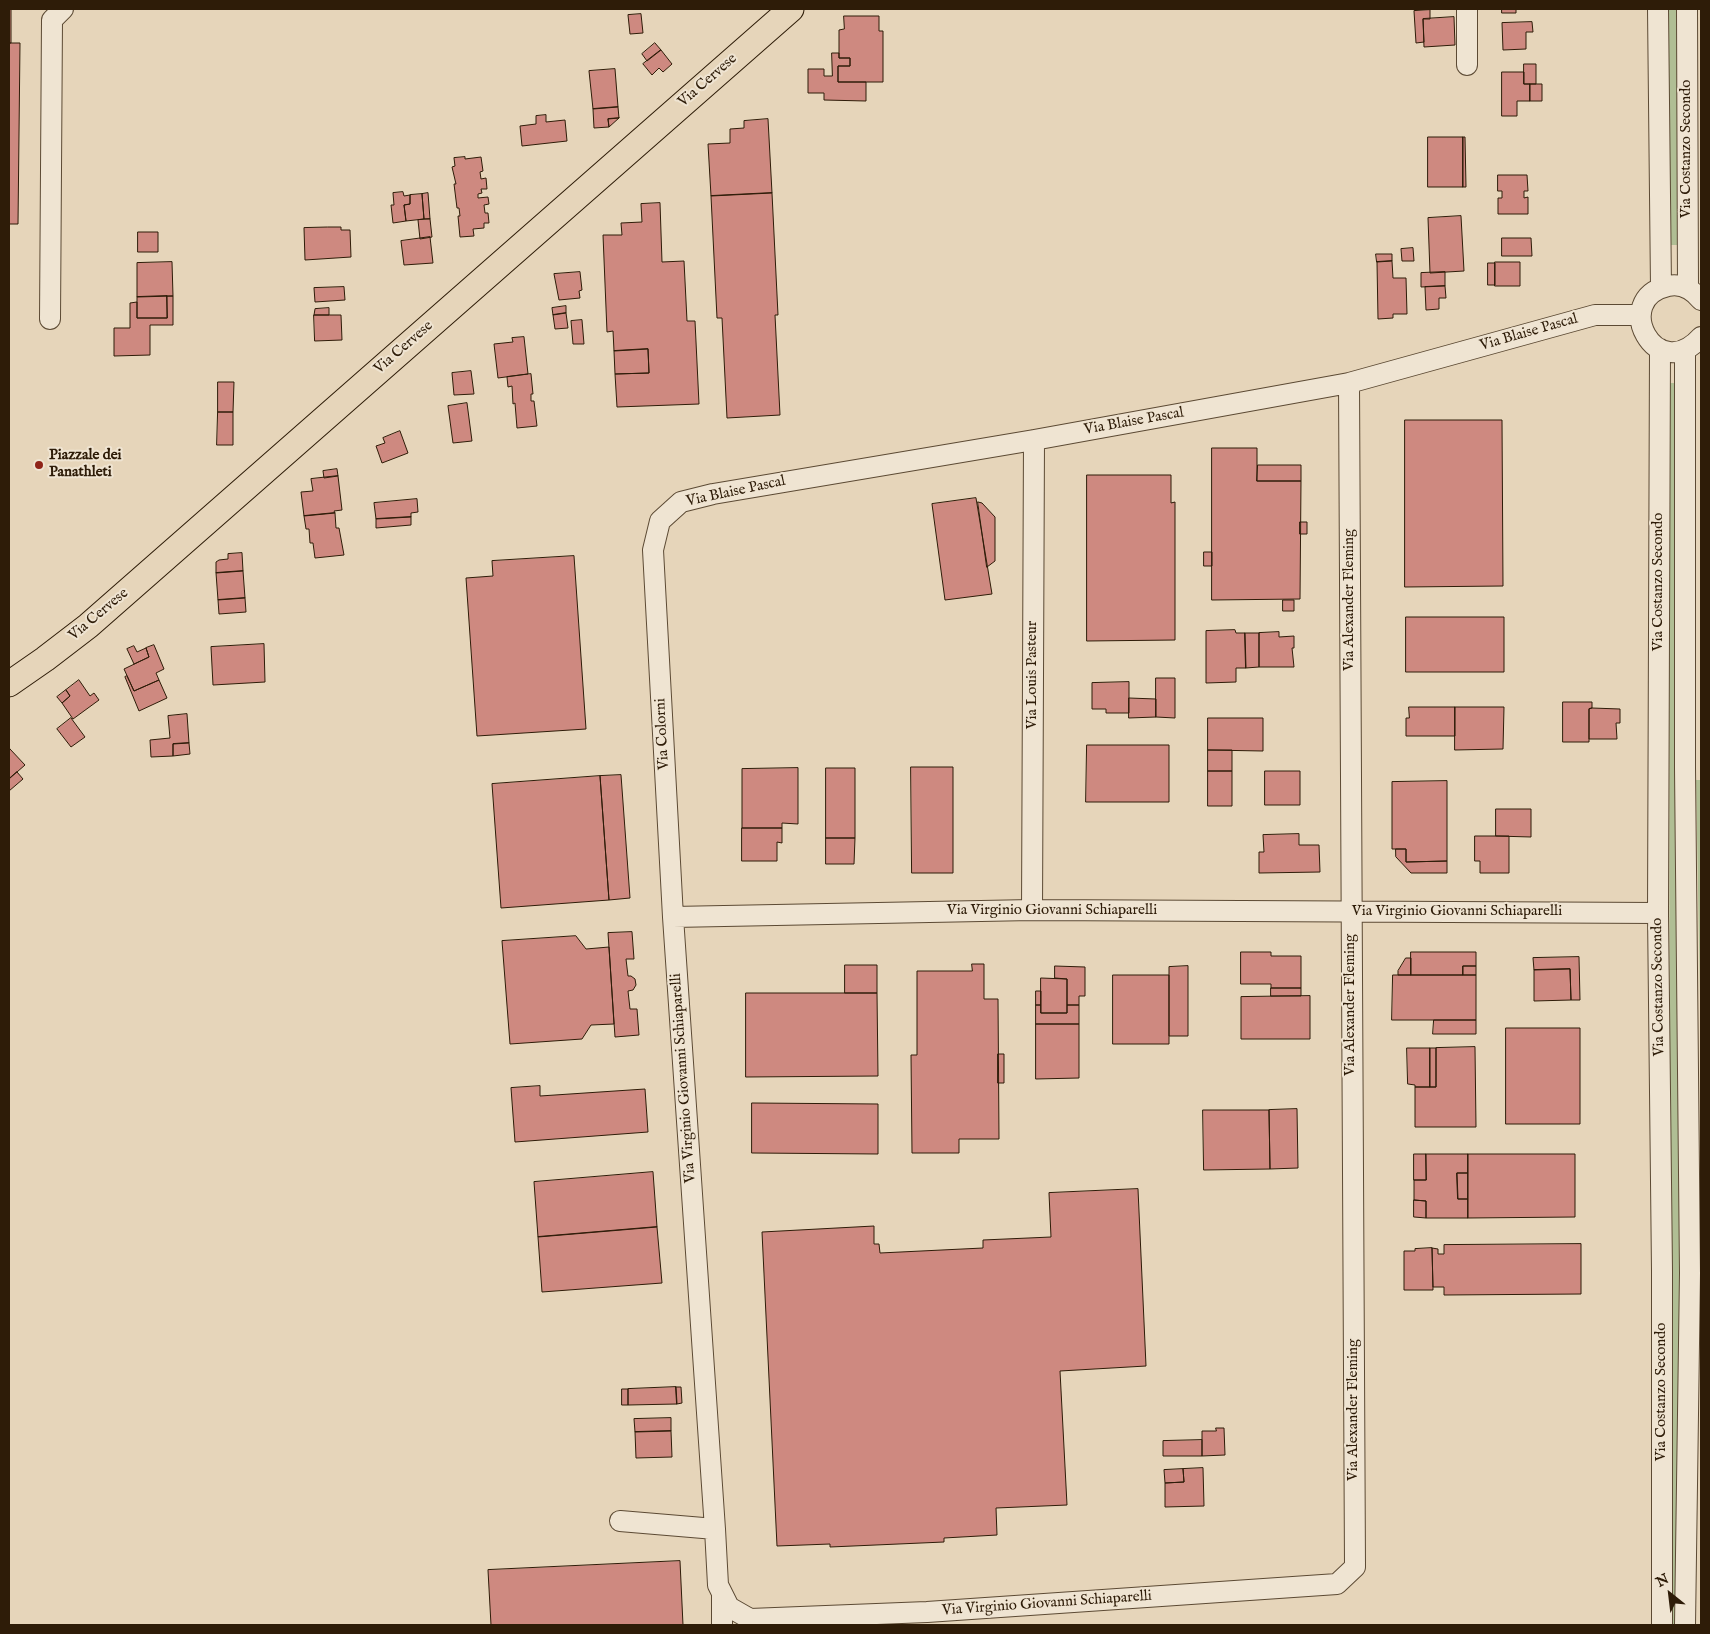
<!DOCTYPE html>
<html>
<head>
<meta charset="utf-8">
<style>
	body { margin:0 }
	#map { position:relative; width:1710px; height:1634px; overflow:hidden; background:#e6d5ba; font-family:"IM FELL English",serif }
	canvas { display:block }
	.frame { position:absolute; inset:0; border:10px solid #2e1c08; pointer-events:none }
	.north { position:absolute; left:1645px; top:1569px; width:50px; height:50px; -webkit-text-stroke:4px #efe4d2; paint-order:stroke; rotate:331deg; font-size:14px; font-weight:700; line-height:20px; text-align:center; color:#2e1c08 }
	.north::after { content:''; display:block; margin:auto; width:18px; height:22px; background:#2e1c08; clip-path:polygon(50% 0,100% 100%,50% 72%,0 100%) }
</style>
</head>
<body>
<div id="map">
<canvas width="1710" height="1634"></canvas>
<div class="frame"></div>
<div class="north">N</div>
</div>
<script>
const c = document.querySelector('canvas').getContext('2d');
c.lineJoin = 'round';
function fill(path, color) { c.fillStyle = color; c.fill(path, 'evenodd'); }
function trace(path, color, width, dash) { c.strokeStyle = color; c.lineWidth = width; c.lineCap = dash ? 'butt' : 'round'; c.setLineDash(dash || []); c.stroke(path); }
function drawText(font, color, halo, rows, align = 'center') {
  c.font = font + ' "IM FELL English",serif'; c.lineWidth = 4; c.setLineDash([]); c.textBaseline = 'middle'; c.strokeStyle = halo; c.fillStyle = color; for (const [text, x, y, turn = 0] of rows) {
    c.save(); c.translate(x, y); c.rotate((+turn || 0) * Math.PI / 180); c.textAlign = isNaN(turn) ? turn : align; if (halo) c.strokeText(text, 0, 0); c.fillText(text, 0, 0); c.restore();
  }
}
fill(new Path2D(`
	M 1668,9 L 1678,9 L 1678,245 L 1668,245 Z
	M 1669,383 L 1679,383 L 1680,1625 L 1670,1625 Z
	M 1696,780 L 1701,780 L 1701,1052 Z`), '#b0be94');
const building = new Path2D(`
	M 9,9 L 11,9 L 11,43 L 9,43 Z
	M 1502,9 L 1516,9 L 1516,13 L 1502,13 Z
	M 1430,10 L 1430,19 L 1423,19 L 1424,42 L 1416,43 L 1414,11 Z
	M 641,14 L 643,33 L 630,34 L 628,15 Z
	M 844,16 L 879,16 L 879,31 L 883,31 L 883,82 L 838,82 L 838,66 L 850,66 L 850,58 L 839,58 L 839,30 L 844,29 Z
	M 1454,17 L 1455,45 L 1424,47 L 1423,19 Z
	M 1532,22 L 1533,32 L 1526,32 L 1526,49 L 1503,50 L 1502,23 Z
	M 9,43 L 20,43 L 18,224 L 9,224 Z
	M 655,43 L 661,50 L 647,61 L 642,54 Z
	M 661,50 L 672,64 L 663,72 L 659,68 L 652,75 L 643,64 Z
	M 832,53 L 839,53 L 839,58 L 850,58 L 850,66 L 838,66 L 838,82 L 866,82 L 866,101 L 824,100 L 824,93 L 808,93 L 808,69 L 824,69 L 824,76 L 832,76 Z
	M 1524,64 L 1536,64 L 1536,84 L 1524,84 Z
	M 615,69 L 618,107 L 593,109 L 589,71 Z
	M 1502,72 L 1524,72 L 1524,84 L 1530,84 L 1530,101 L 1517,101 L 1517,116 L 1502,116 Z
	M 1530,84 L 1542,84 L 1542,101 L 1530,101 Z
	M 618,107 L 619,118 L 608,119 L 609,127 L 594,128 L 593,109 Z
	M 546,115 L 546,122 L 565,120 L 567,141 L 522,146 L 520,126 L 536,124 L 536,116 Z
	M 619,118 L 609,127 L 608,119 Z
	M 768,119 L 772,193 L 711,196 L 708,144 L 730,143 L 730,129 L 744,128 L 744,121 Z
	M 1428,137 L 1463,137 L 1463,187 L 1428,187 Z
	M 1463,137 L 1465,137 L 1466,187 L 1463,187 Z
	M 465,157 L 465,159 L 481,157 L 483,171 L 480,172 L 481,179 L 486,178 L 487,189 L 481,189 L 482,193 L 478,194 L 478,198 L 488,197 L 489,204 L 484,205 L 485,213 L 488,213 L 489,223 L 484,223 L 484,228 L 473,229 L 474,236 L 460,237 L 458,216 L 460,216 L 459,208 L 457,208 L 454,184 L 456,184 L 452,167 L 455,166 L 454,158 Z
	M 1498,175 L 1527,175 L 1528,191 L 1524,191 L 1524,198 L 1528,197 L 1528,214 L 1498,214 L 1498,198 L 1502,198 L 1502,191 L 1498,191 Z
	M 403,192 L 404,196 L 410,195 L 410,204 L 404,205 L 406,221 L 393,223 L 391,205 L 394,205 L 393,193 Z
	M 428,193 L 430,219 L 424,219 L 422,194 Z
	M 772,193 L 778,315 L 775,315 L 780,415 L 727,418 L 722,318 L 717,318 L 711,196 Z
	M 422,194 L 424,219 L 406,221 L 404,205 L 410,204 L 410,195 Z
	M 660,203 L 662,262 L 684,261 L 687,321 L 695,321 L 699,404 L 617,407 L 615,374 L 649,373 L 648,349 L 614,351 L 613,331 L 607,332 L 603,235 L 622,235 L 621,223 L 642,222 L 641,204 Z
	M 1461,216 L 1464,271 L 1430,273 L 1428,218 Z
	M 430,219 L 432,237 L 420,239 L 418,220 Z
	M 328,227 L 341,227 L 341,230 L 350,230 L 351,257 L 305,260 L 304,228 Z
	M 138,232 L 158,232 L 158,252 L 138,252 Z
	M 430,237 L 433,263 L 404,265 L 401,241 Z
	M 1502,238 L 1531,238 L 1532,256 L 1502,256 Z
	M 1413,248 L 1414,261 L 1402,261 L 1401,249 Z
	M 1376,254 L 1392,254 L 1392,261 L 1377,262 Z
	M 1392,261 L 1393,278 L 1406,278 L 1407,314 L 1393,314 L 1393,318 L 1378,319 L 1377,262 Z
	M 172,262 L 173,296 L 137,297 L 137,263 Z
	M 1495,262 L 1520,262 L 1520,286 L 1495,286 Z
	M 1488,263 L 1495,263 L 1495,285 L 1488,285 Z
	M 580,272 L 582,290 L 579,291 L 580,298 L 559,300 L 554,274 Z
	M 1445,272 L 1445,286 L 1421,287 L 1421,273 Z
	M 1445,286 L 1446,298 L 1439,298 L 1439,309 L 1426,310 L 1425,287 Z
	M 344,287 L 345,300 L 315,302 L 314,288 Z
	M 167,296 L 173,296 L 173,325 L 150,325 L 150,355 L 114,356 L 114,328 L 130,328 L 130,303 L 137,302 L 137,318 L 167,318 Z
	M 167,296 L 167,318 L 137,318 L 137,297 Z
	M 566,306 L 566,313 L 553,315 L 552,308 Z
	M 329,308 L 329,315 L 314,315 L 315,309 Z
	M 566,313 L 568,328 L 555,329 L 553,315 Z
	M 314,315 L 341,315 L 342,340 L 315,341 Z
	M 582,320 L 584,344 L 573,344 L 571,321 Z
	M 524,337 L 528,374 L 498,378 L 494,344 L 513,342 L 512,338 Z
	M 648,349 L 649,373 L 615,374 L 614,351 Z
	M 471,371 L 474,394 L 454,395 L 452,373 Z
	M 531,374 L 533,394 L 531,394 L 531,401 L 534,401 L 537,426 L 517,428 L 515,403 L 513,404 L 512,386 L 508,387 L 507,377 Z
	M 218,382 L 234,382 L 233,412 L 218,412 Z
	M 467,403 L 472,441 L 453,443 L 448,406 Z
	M 218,412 L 233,412 L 233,445 L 217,445 Z
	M 1405,420 L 1502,420 L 1503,586 L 1405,587 Z
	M 400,431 L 408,453 L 382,463 L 376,446 L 385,443 L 383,438 Z
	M 1212,448 L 1257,448 L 1257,481 L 1301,481 L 1300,599 L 1212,600 Z
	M 1258,465 L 1301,465 L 1301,481 L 1257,481 Z
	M 337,469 L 338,476 L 324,478 L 323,471 Z
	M 1087,475 L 1171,475 L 1171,503 L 1175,502 L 1175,640 L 1087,641 Z
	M 338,476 L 342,510 L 334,511 L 335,513 L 304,516 L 301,492 L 313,491 L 311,479 Z
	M 976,498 L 992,594 L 945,600 L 932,504 Z
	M 417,499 L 418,512 L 411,513 L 411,517 L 376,519 L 374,503 Z
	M 978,502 L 982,503 L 995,517 L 995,561 L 987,567 Z
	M 335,513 L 336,528 L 339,528 L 344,555 L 315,558 L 313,543 L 310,543 L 309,529 L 306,529 L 304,516 Z
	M 411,517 L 411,525 L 376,528 L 376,519 Z
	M 1300,522 L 1307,522 L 1307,534 L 1300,534 Z
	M 1204,552 L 1212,552 L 1212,566 L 1204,566 Z
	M 242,553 L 243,571 L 216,573 L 216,562 L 219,560 L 228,559 L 228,554 Z
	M 574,556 L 586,729 L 477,736 L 466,578 L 493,576 L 492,561 Z
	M 243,571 L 245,598 L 218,600 L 216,573 Z
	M 245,598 L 246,612 L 219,614 L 218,600 Z
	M 1283,600 L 1294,600 L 1294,611 L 1283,611 Z
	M 1406,617 L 1504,617 L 1504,672 L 1406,672 Z
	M 1235,630 L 1236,633 L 1245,633 L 1246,668 L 1236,668 L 1236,682 L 1206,683 L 1206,631 Z
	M 1279,632 L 1279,637 L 1294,636 L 1294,648 L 1292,648 L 1294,667 L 1259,667 L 1259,633 Z
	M 1245,633 L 1259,633 L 1259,667 L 1246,668 Z
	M 264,644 L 265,682 L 213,685 L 211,647 Z
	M 154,645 L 164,669 L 156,673 L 159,680 L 134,691 L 124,669 L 149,657 L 146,648 Z
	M 134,646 L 137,652 L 146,648 L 149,657 L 134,664 L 127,649 Z
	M 127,676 L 134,691 L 159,680 L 167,698 L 139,711 L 125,677 Z
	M 1156,678 L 1175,678 L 1175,718 L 1156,717 Z
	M 79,680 L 90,696 L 94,693 L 99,700 L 73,719 L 62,703 L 70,696 L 66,690 Z
	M 1129,682 L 1129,713 L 1106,713 L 1106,709 L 1092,709 L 1092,683 Z
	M 66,690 L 70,696 L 62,703 L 57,697 Z
	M 1129,698 L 1156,699 L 1156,717 L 1129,718 Z
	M 1563,702 L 1592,702 L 1592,708 L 1589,709 L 1589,742 L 1563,742 Z
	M 1409,707 L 1455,707 L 1455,736 L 1406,736 L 1406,718 L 1409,718 Z
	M 1455,707 L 1504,707 L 1503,749 L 1455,750 Z
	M 1592,708 L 1620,709 L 1620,723 L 1616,723 L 1617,739 L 1589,739 L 1589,709 Z
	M 187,714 L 189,743 L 173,744 L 173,756 L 151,757 L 150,740 L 170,738 L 168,716 Z
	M 71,718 L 85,737 L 71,747 L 57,729 Z
	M 1208,718 L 1263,718 L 1263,751 L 1208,750 Z
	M 189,743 L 190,754 L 173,756 L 173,744 Z
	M 1087,745 L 1169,745 L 1169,802 L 1086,802 Z
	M 10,749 L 25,765 L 9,779 L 9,750 Z
	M 1208,750 L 1232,750 L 1232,771 L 1208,771 Z
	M 911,767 L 953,767 L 953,873 L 912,873 Z
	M 798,768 L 798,824 L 782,823 L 782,828 L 742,828 L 742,769 Z
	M 826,768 L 855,768 L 855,838 L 826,838 Z
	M 1208,771 L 1232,771 L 1232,806 L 1208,806 Z
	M 1265,771 L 1300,771 L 1300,805 L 1265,805 Z
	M 17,772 L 23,779 L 9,791 L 9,779 Z
	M 621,775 L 630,898 L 609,900 L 600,776 Z
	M 600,776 L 609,900 L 501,908 L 492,784 Z
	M 1447,781 L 1447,861 L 1406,862 L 1406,849 L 1392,849 L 1392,782 Z
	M 1496,809 L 1531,809 L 1531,837 L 1496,836 Z
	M 742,828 L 782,828 L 782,843 L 777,842 L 777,861 L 742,861 Z
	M 1299,834 L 1299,845 L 1319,845 L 1320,872 L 1259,873 L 1259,852 L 1264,852 L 1263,835 Z
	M 1475,836 L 1509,836 L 1509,873 L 1480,873 L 1480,861 L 1475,861 Z
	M 826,838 L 855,838 L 854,864 L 826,864 Z
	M 1396,849 L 1406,849 L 1406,862 L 1447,861 L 1447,873 L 1411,873 L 1396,857 Z
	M 632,932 L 634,959 L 626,959 L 628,976 L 631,976 L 635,979 L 636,985 L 633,990 L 628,991 L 630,1009 L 637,1009 L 639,1035 L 615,1037 L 608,933 Z
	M 576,936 L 586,949 L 609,947 L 614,1024 L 591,1025 L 582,1039 L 510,1044 L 502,941 Z
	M 1241,952 L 1271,952 L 1271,956 L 1301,956 L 1301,988 L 1271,988 L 1271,984 L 1241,984 Z
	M 1411,952 L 1476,952 L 1476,966 L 1463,966 L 1463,975 L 1411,975 Z
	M 1579,957 L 1580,1000 L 1571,1000 L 1570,969 L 1534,970 L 1533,958 Z
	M 1406,958 L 1411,958 L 1411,975 L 1398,975 L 1398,971 Z
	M 972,964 L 984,964 L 984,999 L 998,999 L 999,1139 L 959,1139 L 959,1153 L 912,1153 L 911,1055 L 917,1055 L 917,971 L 972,971 Z
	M 845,965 L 877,965 L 877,993 L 845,993 Z
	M 1055,966 L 1085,967 L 1085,996 L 1079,996 L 1079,1005 L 1067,1005 L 1067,979 L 1055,978 Z
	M 1188,966 L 1188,1036 L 1169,1036 L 1169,967 Z
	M 1463,966 L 1476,966 L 1476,975 L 1463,975 Z
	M 1570,969 L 1571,1000 L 1534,1001 L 1534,970 Z
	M 1113,975 L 1169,975 L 1169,1044 L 1113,1044 Z
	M 1393,975 L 1476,975 L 1476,1020 L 1392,1020 Z
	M 1041,978 L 1067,979 L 1067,1013 L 1041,1013 Z
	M 1271,988 L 1301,988 L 1301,996 L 1271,996 Z
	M 1036,991 L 1041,991 L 1041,1005 L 1036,1005 Z
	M 746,993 L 877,993 L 878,1076 L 746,1077 Z
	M 1310,996 L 1310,1039 L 1241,1039 L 1241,997 Z
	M 1036,1005 L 1041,1005 L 1041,1013 L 1067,1013 L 1067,1005 L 1079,1005 L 1079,1024 L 1036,1024 Z
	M 1434,1020 L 1476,1020 L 1476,1034 L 1433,1034 Z
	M 1036,1024 L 1079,1024 L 1079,1078 L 1036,1079 Z
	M 1506,1028 L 1580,1028 L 1580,1124 L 1506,1124 Z
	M 1475,1047 L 1476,1127 L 1415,1127 L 1415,1087 L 1436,1087 L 1436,1048 Z
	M 1407,1048 L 1430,1048 L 1430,1087 L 1415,1087 L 1415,1085 L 1408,1084 Z
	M 1430,1048 L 1436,1048 L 1436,1087 L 1430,1087 Z
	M 998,1054 L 1004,1054 L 1004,1083 L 998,1083 Z
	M 540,1086 L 540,1096 L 645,1089 L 648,1132 L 515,1142 L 511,1088 Z
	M 752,1103 L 878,1104 L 878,1154 L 752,1153 Z
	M 1297,1109 L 1298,1168 L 1270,1169 L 1269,1110 Z
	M 1203,1110 L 1269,1110 L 1270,1169 L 1204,1170 Z
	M 1414,1154 L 1426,1154 L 1426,1180 L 1414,1180 Z
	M 1426,1154 L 1468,1154 L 1468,1173 L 1457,1173 L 1458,1199 L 1468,1199 L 1468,1218 L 1426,1218 L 1426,1201 L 1414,1200 L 1414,1180 L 1426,1180 Z
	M 1468,1154 L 1575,1154 L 1575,1217 L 1468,1218 Z
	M 653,1172 L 657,1227 L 538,1237 L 534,1182 Z
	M 1457,1173 L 1468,1173 L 1468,1199 L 1458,1199 Z
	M 1138,1189 L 1146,1366 L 1060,1371 L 1067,1505 L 996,1508 L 997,1535 L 944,1538 L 944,1542 L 830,1547 L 830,1544 L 777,1546 L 762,1232 L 874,1226 L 874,1244 L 879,1244 L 880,1253 L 983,1248 L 983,1240 L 1051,1237 L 1049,1193 Z
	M 1414,1200 L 1426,1201 L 1426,1218 L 1414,1217 Z
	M 657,1227 L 662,1283 L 542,1292 L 538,1237 Z
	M 1581,1244 L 1581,1294 L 1444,1295 L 1444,1287 L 1433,1287 L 1432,1248 L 1438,1249 L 1438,1254 L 1444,1254 L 1444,1245 Z
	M 1432,1248 L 1433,1290 L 1404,1290 L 1404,1251 L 1415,1251 L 1415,1249 Z
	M 676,1387 L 677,1404 L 628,1405 L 628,1389 Z
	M 676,1387 L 681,1387 L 682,1403 L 677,1404 Z
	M 622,1389 L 628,1389 L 628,1405 L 622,1405 Z
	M 671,1418 L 671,1431 L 635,1432 L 634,1419 Z
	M 1216,1428 L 1224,1428 L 1225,1455 L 1202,1456 L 1202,1431 L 1216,1431 Z
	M 671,1431 L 672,1457 L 636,1458 L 635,1432 Z
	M 1202,1440 L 1202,1456 L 1163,1456 L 1163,1441 Z
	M 1203,1468 L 1204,1506 L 1165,1507 L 1165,1483 L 1184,1482 L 1183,1469 Z
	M 1183,1469 L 1184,1482 L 1165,1483 L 1164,1470 Z
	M 680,1561 L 683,1625 L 491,1625 L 488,1570 Z`);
fill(building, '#ce8980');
trace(building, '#2e1c08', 1);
const minor = new Path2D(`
	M 1467,9 L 1467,65
	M 1658,9 L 1661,288
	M 1687,9 L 1688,288
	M 1701,300 C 1693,290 1681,283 1668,286 C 1610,299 1656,387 1701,337
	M 50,319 L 52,20 L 63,9
	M 1660,349 L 1658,913 L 1662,1271 L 1662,1625
	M 1685,350 L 1685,768 L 1690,1273 L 1685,1625
	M 1349,383 L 1355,1567 L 1337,1584 L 927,1612 L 750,1619 L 729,1607 L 718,1585 L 715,1529 L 673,917 L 1032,910 L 1658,913
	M 1032,910 L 1034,440
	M 673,917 L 653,550 L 660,521 L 681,502 L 713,494 L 1034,440 L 1349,383 L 1595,315 L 1640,315
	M 620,1521 L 715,1529
	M 722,1593 L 722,1625`);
const major = new Path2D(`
	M 9,684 L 45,659 L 88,626 L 791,9`);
trace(minor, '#5c4a34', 22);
trace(major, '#2e1c08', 27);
trace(minor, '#efe4d2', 20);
trace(major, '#e6d5ba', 25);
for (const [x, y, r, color] of [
	[39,465,5,"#8f2418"]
]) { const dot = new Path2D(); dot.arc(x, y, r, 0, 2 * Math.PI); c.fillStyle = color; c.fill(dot); trace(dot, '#efe4d2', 2); }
drawText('15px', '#2e1c08', '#efe4d2', [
	["Via Cervese",708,81,-41],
	["Via Costanzo Secondo",1687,149,-90],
	["Via Blaise Pascal",1529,333,-16],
	["Via Cervese",404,348,-41],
	["Via Blaise Pascal",1134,422,-10],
	["Via Blaise Pascal",736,492,-12],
	["Via Costanzo Secondo",1659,582,-90],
	["Via Alexander Fleming",1350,600,-90],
	["Via Cervese",99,615,-40],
	["Via Louis Pasteur",1033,675,-90],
	["Via Colorni",663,734,-93],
	["Via Virginio Giovanni Schiaparelli",1052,911],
	["Via Virginio Giovanni Schiaparelli",1457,912],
	["Via Costanzo Secondo",1659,987,-91],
	["Via Alexander Fleming",1351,1005,-90],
	["Via Virginio Giovanni Schiaparelli",684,1078,-94],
	["Via Costanzo Secondo",1662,1392,-90],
	["Via Alexander Fleming",1354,1410,-90],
	["Via Virginio Giovanni Schiaparelli",1047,1604,-4]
]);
drawText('bold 15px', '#2e1c08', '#efe4d2', [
	["Piazzale dei",49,456],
	["Panathleti",49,473]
], 'left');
</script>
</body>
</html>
